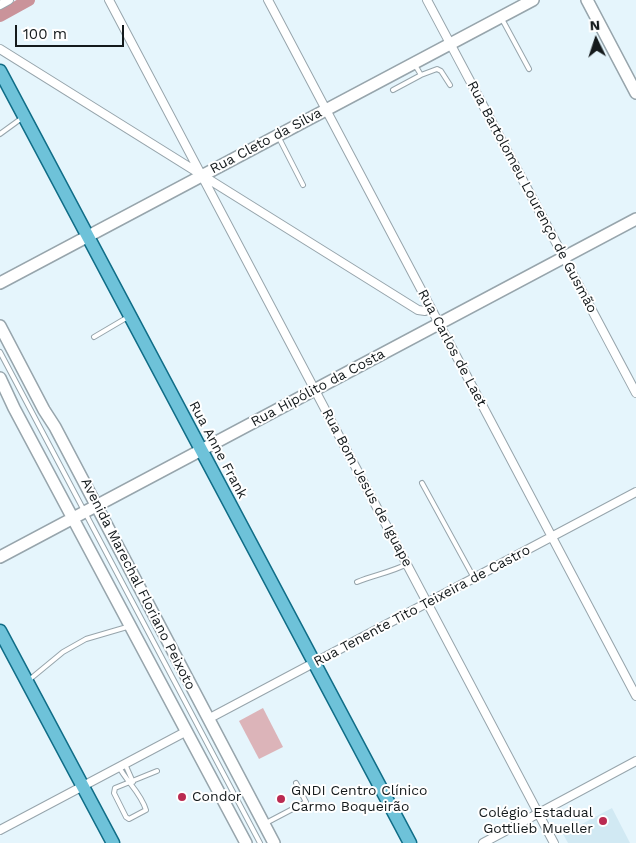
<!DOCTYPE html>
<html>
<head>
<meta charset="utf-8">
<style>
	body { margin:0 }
	#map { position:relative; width:636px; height:843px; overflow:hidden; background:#e5f5fc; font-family:"Work Sans",sans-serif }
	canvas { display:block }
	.north { position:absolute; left:571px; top:15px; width:50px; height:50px; -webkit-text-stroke:4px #fff; paint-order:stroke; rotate:356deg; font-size:14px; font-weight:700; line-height:20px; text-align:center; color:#141a1c }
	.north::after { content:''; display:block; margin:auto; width:18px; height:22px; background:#141a1c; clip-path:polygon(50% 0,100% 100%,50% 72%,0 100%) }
	.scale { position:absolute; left:15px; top:25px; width:109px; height:22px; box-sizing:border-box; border:2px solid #141a1c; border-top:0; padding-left:6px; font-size:15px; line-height:18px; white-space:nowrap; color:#141a1c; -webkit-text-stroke:4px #fff; paint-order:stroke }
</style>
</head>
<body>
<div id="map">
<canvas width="636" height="843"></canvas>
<div class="north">N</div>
<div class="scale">100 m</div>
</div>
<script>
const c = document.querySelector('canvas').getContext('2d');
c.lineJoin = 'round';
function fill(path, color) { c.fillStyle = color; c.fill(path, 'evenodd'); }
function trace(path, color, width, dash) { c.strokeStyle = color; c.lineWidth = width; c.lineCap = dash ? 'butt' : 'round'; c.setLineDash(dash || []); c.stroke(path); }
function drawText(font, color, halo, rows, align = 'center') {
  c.font = font + ' "Work Sans",sans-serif'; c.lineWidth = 4; c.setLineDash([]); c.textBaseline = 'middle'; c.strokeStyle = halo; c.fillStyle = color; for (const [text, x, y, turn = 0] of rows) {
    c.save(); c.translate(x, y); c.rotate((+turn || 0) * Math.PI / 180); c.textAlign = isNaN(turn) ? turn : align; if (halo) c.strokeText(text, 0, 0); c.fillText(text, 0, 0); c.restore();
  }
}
fill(new Path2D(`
	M 612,808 L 630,843 L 568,843 L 563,834 Z`), '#d1e9f3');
fill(new Path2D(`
	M 263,708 L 283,747 L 259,759 L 239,721 Z`), '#dcb4b9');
trace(new Path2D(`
	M 0,16 L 29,0`), '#ca939a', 12);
const lane = new Path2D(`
	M 502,19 L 529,69
	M 415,65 L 421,75 L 437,69 L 441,71 L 450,85
	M 393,90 L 421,75
	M 0,134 L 22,118
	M 279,138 L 303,185
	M 94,337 L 128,317
	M 0,352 L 260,843
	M 422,483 L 474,578
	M 357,582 C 374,575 392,572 407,564
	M 29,680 L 63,652 L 86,639 L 127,627
	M 125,764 L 133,782
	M 119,767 C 127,782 141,793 146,810 L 129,819 L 126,817 L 114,793 L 115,788 L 157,771
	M 266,823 L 306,802 L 296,783`);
const street = new Path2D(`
	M 109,0 L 554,843
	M 268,0 L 636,696
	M 427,0 L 636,393
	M 0,5 L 9,0
	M 0,49 L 418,310 L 425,311 L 431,308
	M 208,719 L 636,492
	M 0,830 L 187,731
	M 483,843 L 636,761`);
const secondary = new Path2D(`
	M 587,0 L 636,93
	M 0,283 L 533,0
	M 0,326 L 44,410 L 55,427 L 274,843
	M 0,378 L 14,408 L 246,843
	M 0,557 L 636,219`);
const primary = new Path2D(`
	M 0,71 L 410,843
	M 0,631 L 113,843`);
trace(lane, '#97a5ac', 6);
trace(street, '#97a5ac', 10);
trace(secondary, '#97a5ac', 14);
trace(primary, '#106d87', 15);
trace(lane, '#fff', 4);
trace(street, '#fff', 8);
trace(secondary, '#fff', 11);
trace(primary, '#6ec2d9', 12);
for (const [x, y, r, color] of [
	[182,797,5,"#ba2a51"],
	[281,799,5,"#ba2a51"],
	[603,821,5,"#ba2a51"]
]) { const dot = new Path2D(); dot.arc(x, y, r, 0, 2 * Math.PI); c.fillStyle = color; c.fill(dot); trace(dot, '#fff', 2); }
drawText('14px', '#141a1c', '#fff', [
	["Rua Cleto da Silva",266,141,-28],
	["Rua Bartolomeu Lourenço de Gusmão",532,197,62],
	["Rua Carlos de Laet",452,348,62],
	["Rua Hipólito da Costa",318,388,-28],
	["Rua Anne Frank",218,450,62],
	["Rua Bom Jesus de Iguape",367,488,62],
	["Avenida Marechal Floriano Peixoto",138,584,63],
	["Rua Tenente Tito Teixeira de Castro",422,606,-28]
]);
drawText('14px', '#141a1c', '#fff', [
	["GNDI Centro Clínico",291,791],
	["Carmo Boqueirão",291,807],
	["Condor",192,797],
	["Colégio Estadual",593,813,"right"],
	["Gottlieb Mueller",593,829,"right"]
], 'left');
</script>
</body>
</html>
